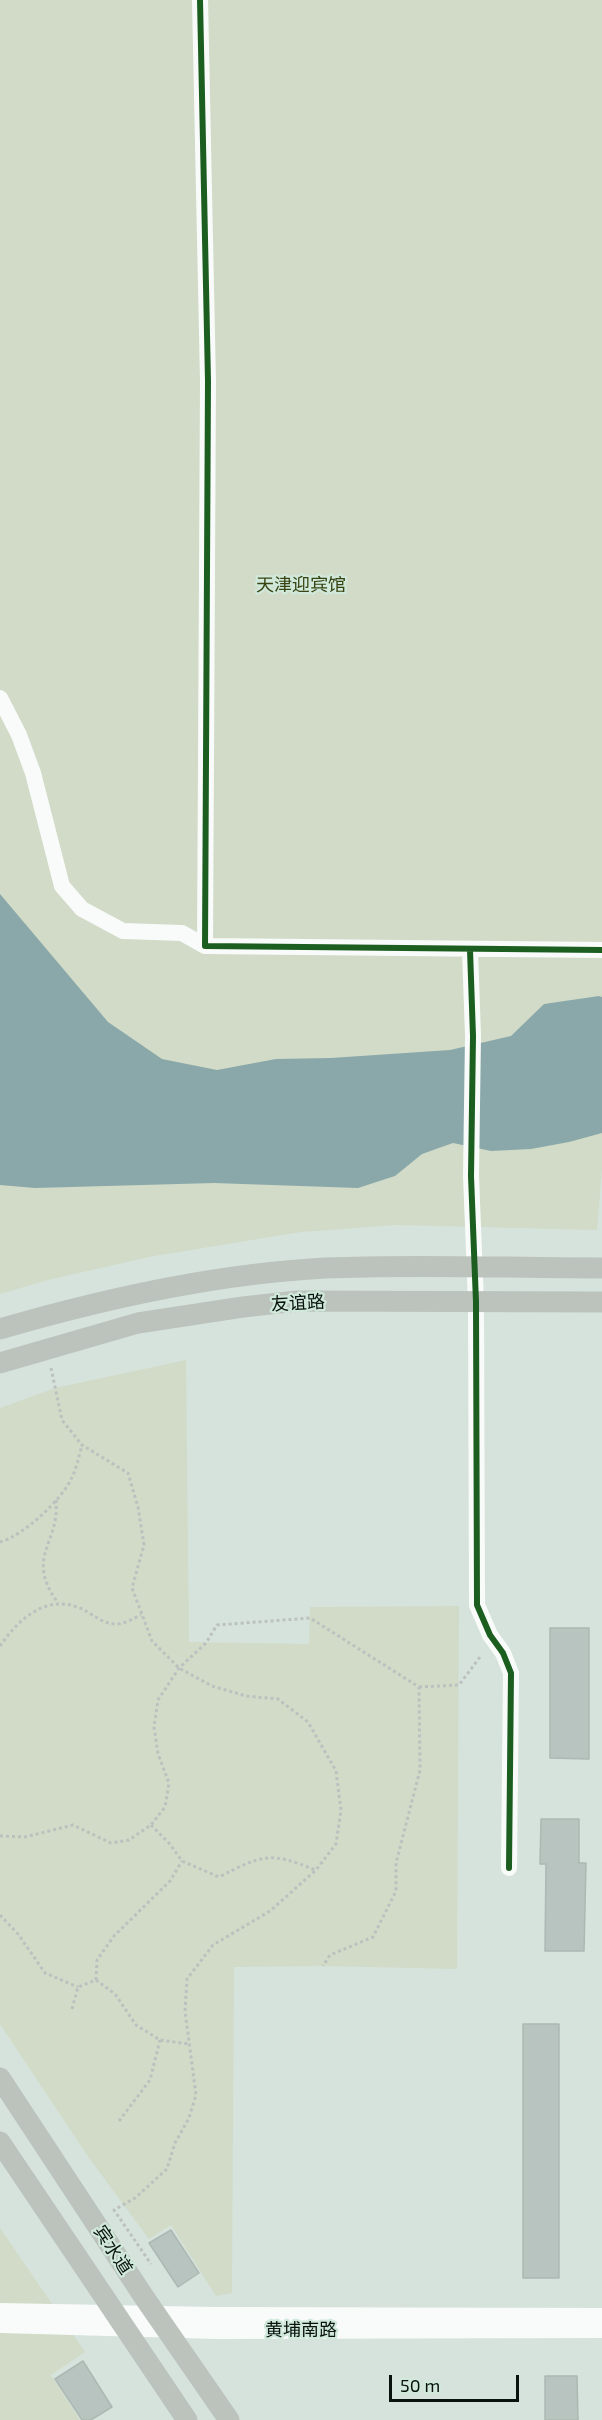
<!DOCTYPE html>
<html>
<head>
<meta charset="utf-8">
<style>
	body { margin:0 }
	#map { position:relative; width:602px; height:2420px; overflow:hidden; background:#d6e3dc; font-family:"Exo 2",sans-serif }
	canvas { display:block }
	.scale { position:absolute; left:389px; top:2375px; width:130px; height:27px; box-sizing:border-box; border:3px solid #09120d; border-top:0; padding-left:8px; font-size:18px; line-height:21px; white-space:nowrap; color:#09120d; -webkit-text-stroke:4px #d0e9db; paint-order:stroke }
</style>
</head>
<body>
<div id="map">
<canvas width="602" height="2420"></canvas>
<div class="scale">50 m</div>
</div>
<script>
const c = document.querySelector('canvas').getContext('2d');
c.lineJoin = 'round';
function fill(path, color) { c.fillStyle = color; c.fill(path, 'evenodd'); }
function trace(path, color, width, dash) { c.strokeStyle = color; c.lineWidth = width; c.lineCap = dash ? 'butt' : 'round'; c.setLineDash(dash || []); c.stroke(path); }
function drawText(font, color, halo, rows, align = 'center') {
  c.font = font + ' "Exo 2","Noto Sans SC",sans-serif'; c.lineWidth = 4.5; c.setLineDash([]); c.textBaseline = 'middle'; c.strokeStyle = halo; c.fillStyle = color; for (const [text, x, y, turn = 0] of rows) {
    c.save(); c.translate(x, y); c.rotate((+turn || 0) * Math.PI / 180); c.textAlign = isNaN(turn) ? turn : align; if (halo) c.strokeText(text, 0, 0); c.fillText(text, 0, 0); c.restore();
  }
}
fill(new Path2D(`
	M 0,0 L 602,0 L 602,1170 L 597,1230 L 397,1225 L 301,1232 L 154,1256 L 48,1280 L 0,1294 Z
	M 186,1360 L 189,1642 L 309,1644 L 310,1607 L 459,1606 L 457,1969 L 323,1966 L 234,1967 L 232,2293 L 216,2296 L 171,2225 L 149,2239 L 89,2158 L 0,2024 L 0,1408 L 55,1388 Z
	M 0,2228 L 85,2352 L 51,2375 L 80,2420 L 0,2420 Z`), '#d1dbc8');
fill(new Path2D(`
	M 0,894 L 108,1022 L 162,1059 L 217,1070 L 276,1059 L 331,1058 L 450,1050 L 511,1036 L 544,1004 L 599,996 L 602,997 L 602,1133 L 569,1142 L 531,1149 L 491,1151 L 453,1143 L 422,1154 L 395,1176 L 358,1188 L 214,1183 L 35,1188 L 0,1185 Z`), '#8aa8a9');
const building = new Path2D(`
	M 550,1628 L 589,1628 L 589,1759 L 550,1758 Z
	M 541,1819 L 579,1819 L 579,1863 L 586,1863 L 584,1951 L 545,1951 L 546,1864 L 540,1864 Z
	M 523,2024 L 559,2024 L 559,2278 L 523,2278 Z
	M 171,2230 L 199,2273 L 178,2287 L 149,2243 Z
	M 83,2361 L 112,2407 L 91,2420 L 82,2420 L 55,2379 Z
	M 545,2376 L 577,2376 L 578,2420 L 545,2420 Z`);
fill(building, '#b8c4bf');
trace(building, '#acb8b3', 1.5);
trace(new Path2D(`
	M 51,1368 L 62,1420 L 82,1445 L 128,1473 L 138,1507 L 144,1545 L 132,1588 L 152,1641 L 179,1668 L 212,1686 L 246,1696 L 278,1699 L 308,1722 L 336,1771 L 341,1810 L 336,1844 L 316,1870 L 270,1911 L 213,1945 L 187,1979 L 185,2011 L 196,2095 L 189,2118 L 175,2143 L 167,2169 L 135,2198 L 114,2210 L 151,2264
	M 56,1500 C 60,1545 24,1556 58,1603
	M 0,1542 C 23,1536 63,1499 72,1477 C 77,1467 79,1456 82,1445
	M 0,1646 C 17,1621 44,1595 77,1607 C 90,1611 99,1623 115,1624 C 123,1625 134,1618 141,1615
	M 419,1687 L 459,1685 L 480,1657
	M 151,1825 L 169,1843 L 182,1861 L 219,1877 C 262,1855 270,1851 315,1870
	M 0,1836 L 25,1837 L 73,1825 L 111,1843 L 129,1840 L 151,1825 L 165,1807 L 169,1783 L 158,1754 L 154,1727 L 158,1700 L 179,1668 L 206,1643 L 217,1625 L 310,1618 L 419,1687 L 420,1770 L 396,1863 L 396,1891 L 373,1937 L 330,1955 L 323,1966
	M 0,1915 L 18,1934 L 45,1973 L 78,1987
	M 96,1980 L 97,1960 L 114,1936 L 170,1881 L 182,1861
	M 72,2009 L 78,1987 L 96,1980 L 115,1994 L 136,2025 L 160,2040 L 189,2044
	M 119,2121 L 150,2080 L 160,2040`), '#bcc1bf', 3, [3, 3]);
trace(new Path2D(`
	M 200,0 L 208,381 L 205,946 L 602,950
	M 0,698 L 19,735 L 33,773 L 62,886 L 82,909 L 123,931 L 182,933 L 205,946
	M 470,950 L 473,1036 L 471,1176 L 476,1302 L 477,1605 L 490,1635 L 503,1653 L 511,1673 L 509,1868
	M 0,2311 L 214,2315 L 602,2316
	M 0,2325 L 217,2331 L 602,2330`), '#f9fbfa', 16);
trace(new Path2D(`
	M 0,1329 C 106,1298 215,1274 325,1268 C 417,1264 510,1268 602,1268
	M 0,1363 L 138,1323 L 243,1307 L 297,1301 L 602,1302
	M 0,2078 L 144,2297 L 229,2420
	M 0,2142 L 187,2420`), '#bcc3bd', 21);
trace(new Path2D(`
	M 200,0 L 208,381 L 205,946 L 602,950
	M 470,950 L 473,1036 L 471,1176 L 476,1302 L 477,1605 L 490,1635 L 503,1653 L 511,1673 L 509,1868`), '#1b5e20', 6);
drawText('18px', '#394311', '#d0e9db', [
	["天津迎宾馆",301,585]
]);
drawText('18px', '#09120d', '#d0e9db', [
	["友谊路",298,1303,-3],
	["宾水道",113,2250,57],
	["黄埔南路",301,2330]
]);
</script>
</body>
</html>
